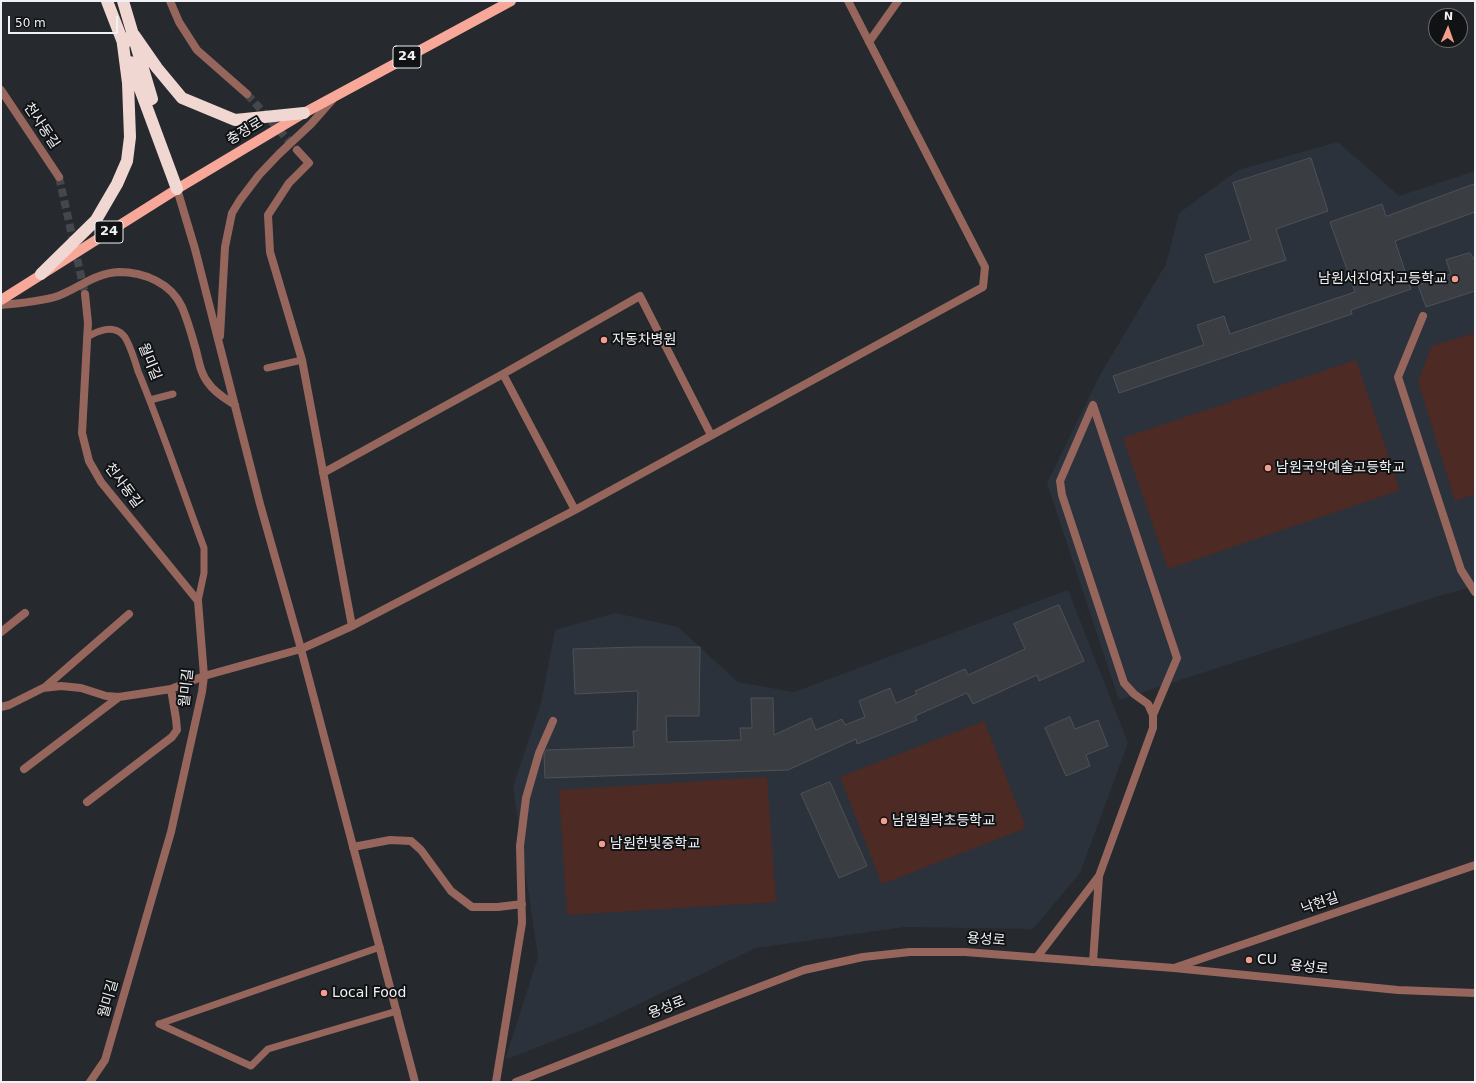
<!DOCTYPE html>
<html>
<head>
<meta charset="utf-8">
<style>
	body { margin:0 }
	#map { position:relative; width:1476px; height:1083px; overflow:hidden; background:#26292d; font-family:"DejaVu Sans",sans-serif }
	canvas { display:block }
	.frame { position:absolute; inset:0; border:2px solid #eff1f4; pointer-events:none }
	.north { position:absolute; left:1428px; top:8px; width:40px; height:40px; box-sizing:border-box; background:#101214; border:1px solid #696b6e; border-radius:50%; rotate:2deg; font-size:11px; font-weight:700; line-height:16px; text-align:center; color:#eff1f4 }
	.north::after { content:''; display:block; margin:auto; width:14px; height:18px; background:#f49d8d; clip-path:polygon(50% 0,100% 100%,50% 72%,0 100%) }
	.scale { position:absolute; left:8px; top:16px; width:110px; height:18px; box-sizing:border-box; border:2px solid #eff1f4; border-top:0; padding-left:5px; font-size:12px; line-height:14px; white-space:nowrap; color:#eff1f4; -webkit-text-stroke:3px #101214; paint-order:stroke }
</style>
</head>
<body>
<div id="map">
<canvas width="1476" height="1083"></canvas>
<div class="frame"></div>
<div class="north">N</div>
<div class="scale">50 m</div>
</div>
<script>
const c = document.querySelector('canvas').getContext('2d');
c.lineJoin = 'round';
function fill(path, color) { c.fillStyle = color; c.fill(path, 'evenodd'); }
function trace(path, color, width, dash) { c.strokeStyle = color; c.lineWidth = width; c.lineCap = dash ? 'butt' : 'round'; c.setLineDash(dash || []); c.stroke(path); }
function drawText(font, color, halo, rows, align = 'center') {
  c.font = font + ' "DejaVu Sans","Noto Sans KR",sans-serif'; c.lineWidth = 4; c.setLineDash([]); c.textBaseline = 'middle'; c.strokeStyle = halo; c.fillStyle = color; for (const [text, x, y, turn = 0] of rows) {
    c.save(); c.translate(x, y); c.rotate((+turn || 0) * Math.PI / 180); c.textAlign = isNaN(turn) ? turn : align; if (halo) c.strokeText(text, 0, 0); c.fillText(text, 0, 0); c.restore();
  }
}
fill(new Path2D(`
	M 1338,142 L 1399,196 L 1475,171 L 1475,586 L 1432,598 L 1119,700 L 1047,483 L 1100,375 L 1166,264 L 1179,213 L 1238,170 Z
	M 1068,590 L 1128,743 L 1080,873 L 1033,929 L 905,927 L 756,948 L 597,1024 L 505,1060 L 538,957 L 513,787 L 541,703 L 555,630 L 615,613 L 678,627 L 738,682 L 794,692 Z`), '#2c323c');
fill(new Path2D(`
	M 1475,333 L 1475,494 L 1455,501 L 1418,381 L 1432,346 Z
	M 1356,360 L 1400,490 L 1168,569 L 1123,438 Z
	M 984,721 L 1026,828 L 882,884 L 840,777 Z
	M 767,777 L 776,902 L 567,915 L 559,790 Z`), '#4d2a23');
const building = new Path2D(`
	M 1311,158 L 1328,211 L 1276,229 L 1286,260 L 1214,283 L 1205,255 L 1251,240 L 1233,183 Z
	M 1475,184 L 1475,212 L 1395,241 L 1411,289 L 1351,310 L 1352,314 L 1119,393 L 1113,376 L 1204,345 L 1197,325 L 1224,316 L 1230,334 L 1355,292 L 1330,222 L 1382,204 L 1386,216 Z
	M 1470,253 L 1475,261 L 1475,291 L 1426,307 L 1418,285 L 1451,274 L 1446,260 Z
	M 1059,605 L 1084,661 L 1039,681 L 1037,675 L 973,704 L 967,693 L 915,716 L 917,720 L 857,744 L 856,739 L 788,770 L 545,778 L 544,754 L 546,750 L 634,747 L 633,731 L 637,731 L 638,691 L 575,694 L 573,649 L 637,647 L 700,647 L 699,716 L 666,716 L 667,742 L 741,740 L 740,728 L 752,728 L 751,698 L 773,698 L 774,735 L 811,718 L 816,730 L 842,719 L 845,725 L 865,717 L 859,701 L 890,688 L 896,703 L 917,694 L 915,691 L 965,669 L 968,675 L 1025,649 L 1014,624 Z
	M 1070,717 L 1075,729 L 1098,720 L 1108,746 L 1086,755 L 1090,766 L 1066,776 L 1045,728 Z
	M 830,782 L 867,866 L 839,878 L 801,794 Z`);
fill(building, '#3a3d42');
trace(building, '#4e5156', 1);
trace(new Path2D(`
	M 247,94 L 297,150
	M 59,177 L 85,294`), '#44474b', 8, [8, 4]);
trace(new Path2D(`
	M 87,337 C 98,331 113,324 123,335 C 128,339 136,364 138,371 C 162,429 182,489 204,548 L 204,573 L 198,601
	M 267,368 L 302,360
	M 150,400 L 173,394
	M 159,1024 L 251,1066 L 268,1049 L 397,1011
	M 159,1024 L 380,947`), '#96665d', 7);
trace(new Path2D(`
	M 170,1 L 179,22 L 197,50 L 247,94
	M 869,42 L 898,1
	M 1,90 L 59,177
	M 297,150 L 309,163 L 289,183 L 268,215 L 270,252 L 302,360 L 352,626
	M 85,294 L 88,323 L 82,433 L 89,461 L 101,482 L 198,601 L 204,676 L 202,692 L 171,832 L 105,1060 L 90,1082
	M 1423,316 L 1398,377 L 1461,570 L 1475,592
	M 503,374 L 575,510
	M 323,473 L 503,374 L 640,296 L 711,435
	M 1,632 L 25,613
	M 44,688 L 129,614
	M 1,707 L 9,705 L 43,688 L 61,686 L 81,688 L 106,696 L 119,697 L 171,689 L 204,676 L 301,649 L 352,626 L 575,510 L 983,287 L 985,267 L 848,1
	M 24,769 L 119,697
	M 87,802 L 172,737 L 177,730 L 176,719 L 171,689
	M 353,847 L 390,840 L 411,841 L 421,850 L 451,891 L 472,907 L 498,907 L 522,904
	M 1099,876 L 1153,728 L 1153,715 L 1148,704 L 1134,694 L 1124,683 L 1062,495 L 1060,481 L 1093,405 L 1177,658 L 1153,715
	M 1037,957 L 1099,876 L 1093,962
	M 1174,968 L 1475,865
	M 496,1082 L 522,923 L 520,846 L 526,798 L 539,753 L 553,721`), '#96665d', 8);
trace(new Path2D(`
	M 177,189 L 195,249 L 260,504 L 301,649 L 415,1082
	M 1,305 C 20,303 40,302 58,296 C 79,288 95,273 119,272 C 144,272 171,283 182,307 C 188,321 192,336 196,350 C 199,362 201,375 209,384 C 215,393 226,399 235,405
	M 220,336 L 225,247 L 232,213 L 240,200 L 259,175 L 279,154 L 311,124 L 333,99
	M 516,1082 L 728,999 L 804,970 L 863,957 L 910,952 L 965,952 L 1174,968 L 1398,990 L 1475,993`), '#96665d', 8);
trace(new Path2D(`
	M 1,300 L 177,189 L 304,113 L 511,1`), '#f8a899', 10);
trace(new Path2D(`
	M 107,1 L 124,45
	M 123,1 L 152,99
	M 134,35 L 157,68 L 182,98 L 235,120 L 304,113
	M 130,62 L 177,189
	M 41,274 L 96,220 L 117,184 L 127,161 L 130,137 L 128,83 L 122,37`), '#f0d7d2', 12);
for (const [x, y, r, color] of [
	[1455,279,4,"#f49d8d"],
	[604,340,4,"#f49d8d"],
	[1268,468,4,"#f49d8d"],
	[884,821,4,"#f49d8d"],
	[602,844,4,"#f49d8d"],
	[1249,960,4,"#f49d8d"],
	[324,993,4,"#f49d8d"]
]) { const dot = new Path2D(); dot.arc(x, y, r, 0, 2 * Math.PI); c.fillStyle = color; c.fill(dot); trace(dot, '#101214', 1.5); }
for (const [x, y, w] of [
	[407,57,28],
	[109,232,28]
]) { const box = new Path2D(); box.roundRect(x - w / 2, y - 11, w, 22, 3); c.fillStyle = '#101214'; c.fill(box); trace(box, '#eff1f4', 1); }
drawText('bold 13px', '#eff1f4', null, [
	["24",407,57],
	["24",109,232]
]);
drawText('14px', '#eff1f4', '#101214', [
	["천사동길",41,126,56],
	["충정로",245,132,-31],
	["월미길",149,362,68],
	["천사동길",123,486,53],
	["월미길",187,688,-84],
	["낙현길",1320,904,-19],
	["용성로",986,940,4],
	["용성로",1309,968,6],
	["월미길",109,999,-74],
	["용성로",667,1008,-22]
]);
drawText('14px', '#eff1f4', '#101214', [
	["남원서진여자고등학교",1447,279,"right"],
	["자동차병원",612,340],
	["남원국악예술고등학교",1276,468],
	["남원월락초등학교",892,821],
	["남원한빛중학교",610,844],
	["CU",1257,960],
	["Local Food",332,993]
], 'left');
</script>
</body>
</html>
